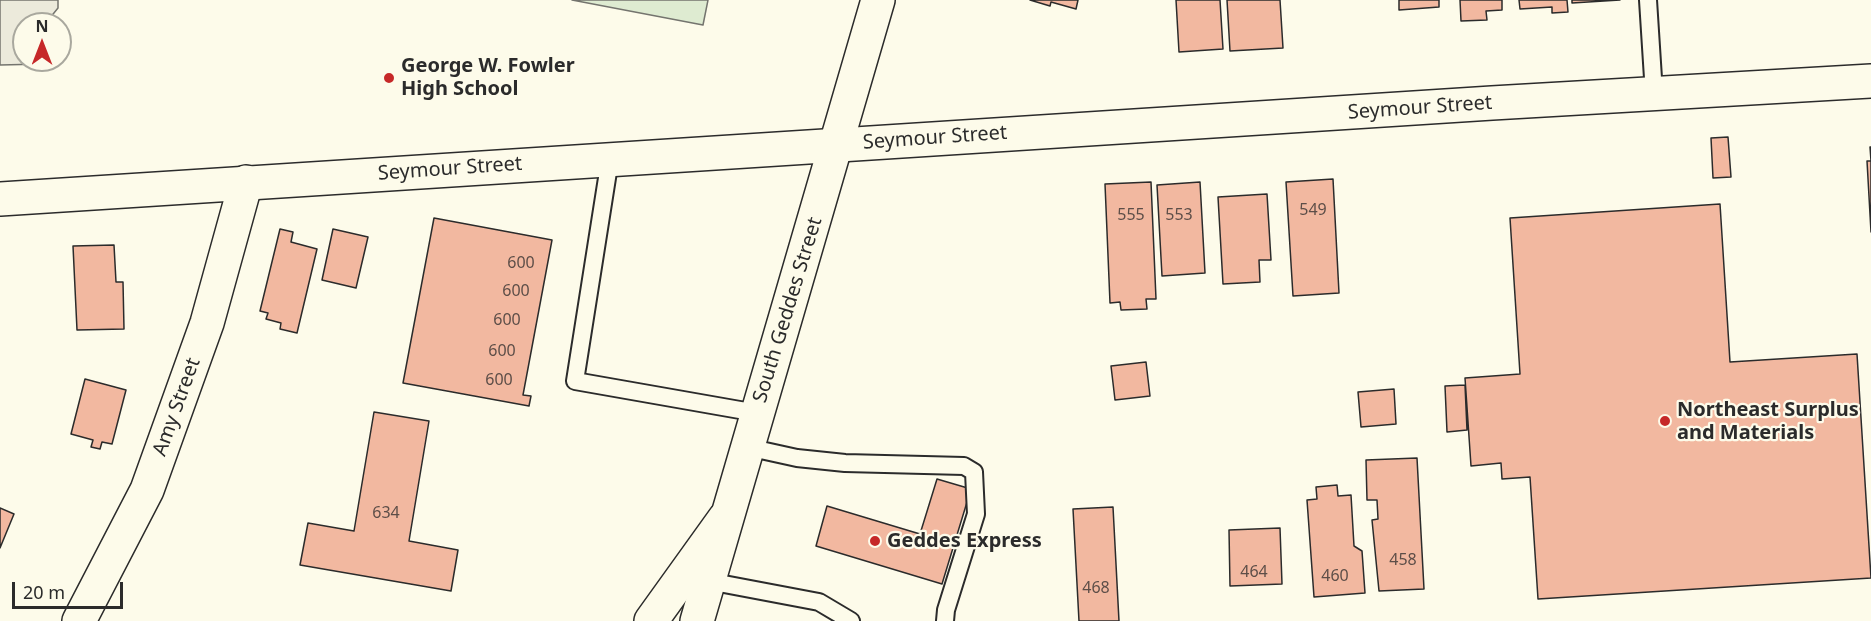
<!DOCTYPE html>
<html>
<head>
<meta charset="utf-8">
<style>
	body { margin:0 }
	#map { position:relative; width:1871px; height:621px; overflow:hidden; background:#fdfbea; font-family:"Noto Sans",sans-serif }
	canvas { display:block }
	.north { position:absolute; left:12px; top:12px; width:60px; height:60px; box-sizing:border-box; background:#fdfbea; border:2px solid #a9a89e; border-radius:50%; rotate:0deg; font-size:16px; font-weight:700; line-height:24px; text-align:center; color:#2b2b2b }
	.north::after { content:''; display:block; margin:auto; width:21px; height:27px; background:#c62828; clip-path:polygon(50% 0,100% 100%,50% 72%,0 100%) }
	.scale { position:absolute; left:12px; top:582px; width:111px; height:27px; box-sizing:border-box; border:3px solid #2b2b2b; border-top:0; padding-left:8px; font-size:18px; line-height:21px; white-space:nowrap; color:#2b2b2b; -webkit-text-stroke:4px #fdfbea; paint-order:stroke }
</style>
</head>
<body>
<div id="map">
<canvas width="1871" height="621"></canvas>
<div class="north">N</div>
<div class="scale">20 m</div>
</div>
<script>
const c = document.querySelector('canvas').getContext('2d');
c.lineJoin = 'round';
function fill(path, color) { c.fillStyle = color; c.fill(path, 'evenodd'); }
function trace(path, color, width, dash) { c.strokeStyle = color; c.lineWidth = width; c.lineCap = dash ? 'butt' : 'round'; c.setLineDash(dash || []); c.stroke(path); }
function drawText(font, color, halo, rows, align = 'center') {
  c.font = font + ' "Noto Sans",sans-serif'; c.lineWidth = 4.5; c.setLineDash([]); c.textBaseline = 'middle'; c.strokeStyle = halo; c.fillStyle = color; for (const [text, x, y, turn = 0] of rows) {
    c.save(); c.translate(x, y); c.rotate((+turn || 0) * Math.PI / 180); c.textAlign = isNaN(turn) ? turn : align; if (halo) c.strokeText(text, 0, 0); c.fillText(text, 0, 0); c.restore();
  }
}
const green = new Path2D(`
	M 572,0 L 708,0 L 703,25 Z`);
fill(green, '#deebd1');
trace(green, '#74746e', 1.5);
const parking = new Path2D(`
	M 0,0 L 58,0 L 58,8 L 45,24 L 24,24 L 24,60 L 42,60 L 43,64 L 0,65 Z`);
fill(parking, '#eceadb');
trace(parking, '#74746e', 1.5);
const building = new Path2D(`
	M 1030,0 L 1078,0 L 1076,9 L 1051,2 L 1050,6 Z
	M 1176,0 L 1220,0 L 1223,49 L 1179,52 Z
	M 1227,0 L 1280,0 L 1283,48 L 1230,51 Z
	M 1399,0 L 1439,0 L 1439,7 L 1399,10 Z
	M 1460,0 L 1502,0 L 1502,10 L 1486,11 L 1487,20 L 1461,21 Z
	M 1519,0 L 1567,0 L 1568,12 L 1552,13 L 1552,7 L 1520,9 Z
	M 1572,0 L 1620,0 L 1572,3 Z
	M 1728,137 L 1731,177 L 1713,178 L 1711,138 Z
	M 1870,147 L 1871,147 L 1871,232 L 1867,161 L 1871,161 Z
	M 1333,179 L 1339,293 L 1293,296 L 1286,182 Z
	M 1151,182 L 1156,299 L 1146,299 L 1147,309 L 1121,310 L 1120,302 L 1110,303 L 1105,184 Z
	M 1200,182 L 1205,273 L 1162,276 L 1157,185 Z
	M 1267,194 L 1271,260 L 1259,260 L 1260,282 L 1223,284 L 1218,197 Z
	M 1720,204 L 1730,362 L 1857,354 L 1871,578 L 1538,599 L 1530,477 L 1502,479 L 1501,463 L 1471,466 L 1465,378 L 1520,374 L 1510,218 Z
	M 434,218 L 552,240 L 523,395 L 531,396 L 529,406 L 403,383 Z
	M 280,229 L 293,232 L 291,242 L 317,249 L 297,333 L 280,329 L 281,323 L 266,319 L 268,313 L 260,311 Z
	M 333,229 L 368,237 L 356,288 L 322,280 Z
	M 114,245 L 116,282 L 123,282 L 124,329 L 77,330 L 73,246 Z
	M 1146,362 L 1150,396 L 1115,400 L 1111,366 Z
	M 85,379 L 126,390 L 112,444 L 102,442 L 100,449 L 91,447 L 93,440 L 71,434 Z
	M 1465,385 L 1467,430 L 1447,432 L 1445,386 Z
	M 1394,389 L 1396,424 L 1361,427 L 1358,392 Z
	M 374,412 L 429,421 L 409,541 L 458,550 L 451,591 L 300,565 L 308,523 L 354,531 Z
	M 1417,458 L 1424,589 L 1379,591 L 1372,520 L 1378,519 L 1377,500 L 1367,500 L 1366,460 Z
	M 937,479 L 971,489 L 942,584 L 816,546 L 827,506 L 920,534 Z
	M 1337,485 L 1338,496 L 1351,495 L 1354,546 L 1362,551 L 1365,593 L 1314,597 L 1307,500 L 1317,499 L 1316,487 Z
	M 1113,507 L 1119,621 L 1079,621 L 1073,509 Z
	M 0,508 L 14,514 L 0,548 Z
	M 1280,528 L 1282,584 L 1230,586 L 1229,530 Z`);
fill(building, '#f2b8a0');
trace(building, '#2b2b2b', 1.5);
const service = new Path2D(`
	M 1648,0 L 1654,94
	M 610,159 L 575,381 L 757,413
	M 747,447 L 797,458 L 845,463 L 964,466 L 974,472 L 976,514 L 946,610 L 945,621
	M 708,581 L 819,602 L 851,621`);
const minor = new Path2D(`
	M 79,621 L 147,490 L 207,323 L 246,182`);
const tertiary = new Path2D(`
	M 0,199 L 1492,103 L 1871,81
	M 651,621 L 725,518`);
const secondary = new Path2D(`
	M 697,621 L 878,0`);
trace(service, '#2b2b2b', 20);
trace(minor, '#2b2b2b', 36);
trace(tertiary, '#2b2b2b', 36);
trace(secondary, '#2b2b2b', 36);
trace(service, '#fdfbea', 16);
trace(minor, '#fdfbea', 33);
trace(tertiary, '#fdfbea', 33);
trace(secondary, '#fdfbea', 33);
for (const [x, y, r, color] of [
	[389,78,6,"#c62828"],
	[1665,421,6,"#c62828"],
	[875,541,6,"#c62828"]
]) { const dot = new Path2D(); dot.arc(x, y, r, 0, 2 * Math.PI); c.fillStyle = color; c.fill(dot); trace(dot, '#fdfbea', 2); }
drawText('16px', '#5d4e48', null, [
	["549",1313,210],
	["555",1131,215],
	["553",1179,215],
	["600",521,263],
	["600",516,291],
	["600",507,320],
	["600",502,351],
	["600",499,380],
	["634",386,513],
	["458",1403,560],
	["464",1254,572],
	["460",1335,576],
	["468",1096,588]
]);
drawText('bold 20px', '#2b2b2b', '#fdfbea', [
	["George W. Fowler",401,66],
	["High School",401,89],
	["Northeast Surplus",1677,410],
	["and Materials",1677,433],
	["Geddes Express",887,541]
], 'left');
drawText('20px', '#2b2b2b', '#fdfbea', [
	["Seymour Street",1420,108,-4],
	["Seymour Street",935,138,-4],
	["Seymour Street",450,169,-4],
	["South Geddes Street",788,310,-73],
	["Amy Street",177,407,-70]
]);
</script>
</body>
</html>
